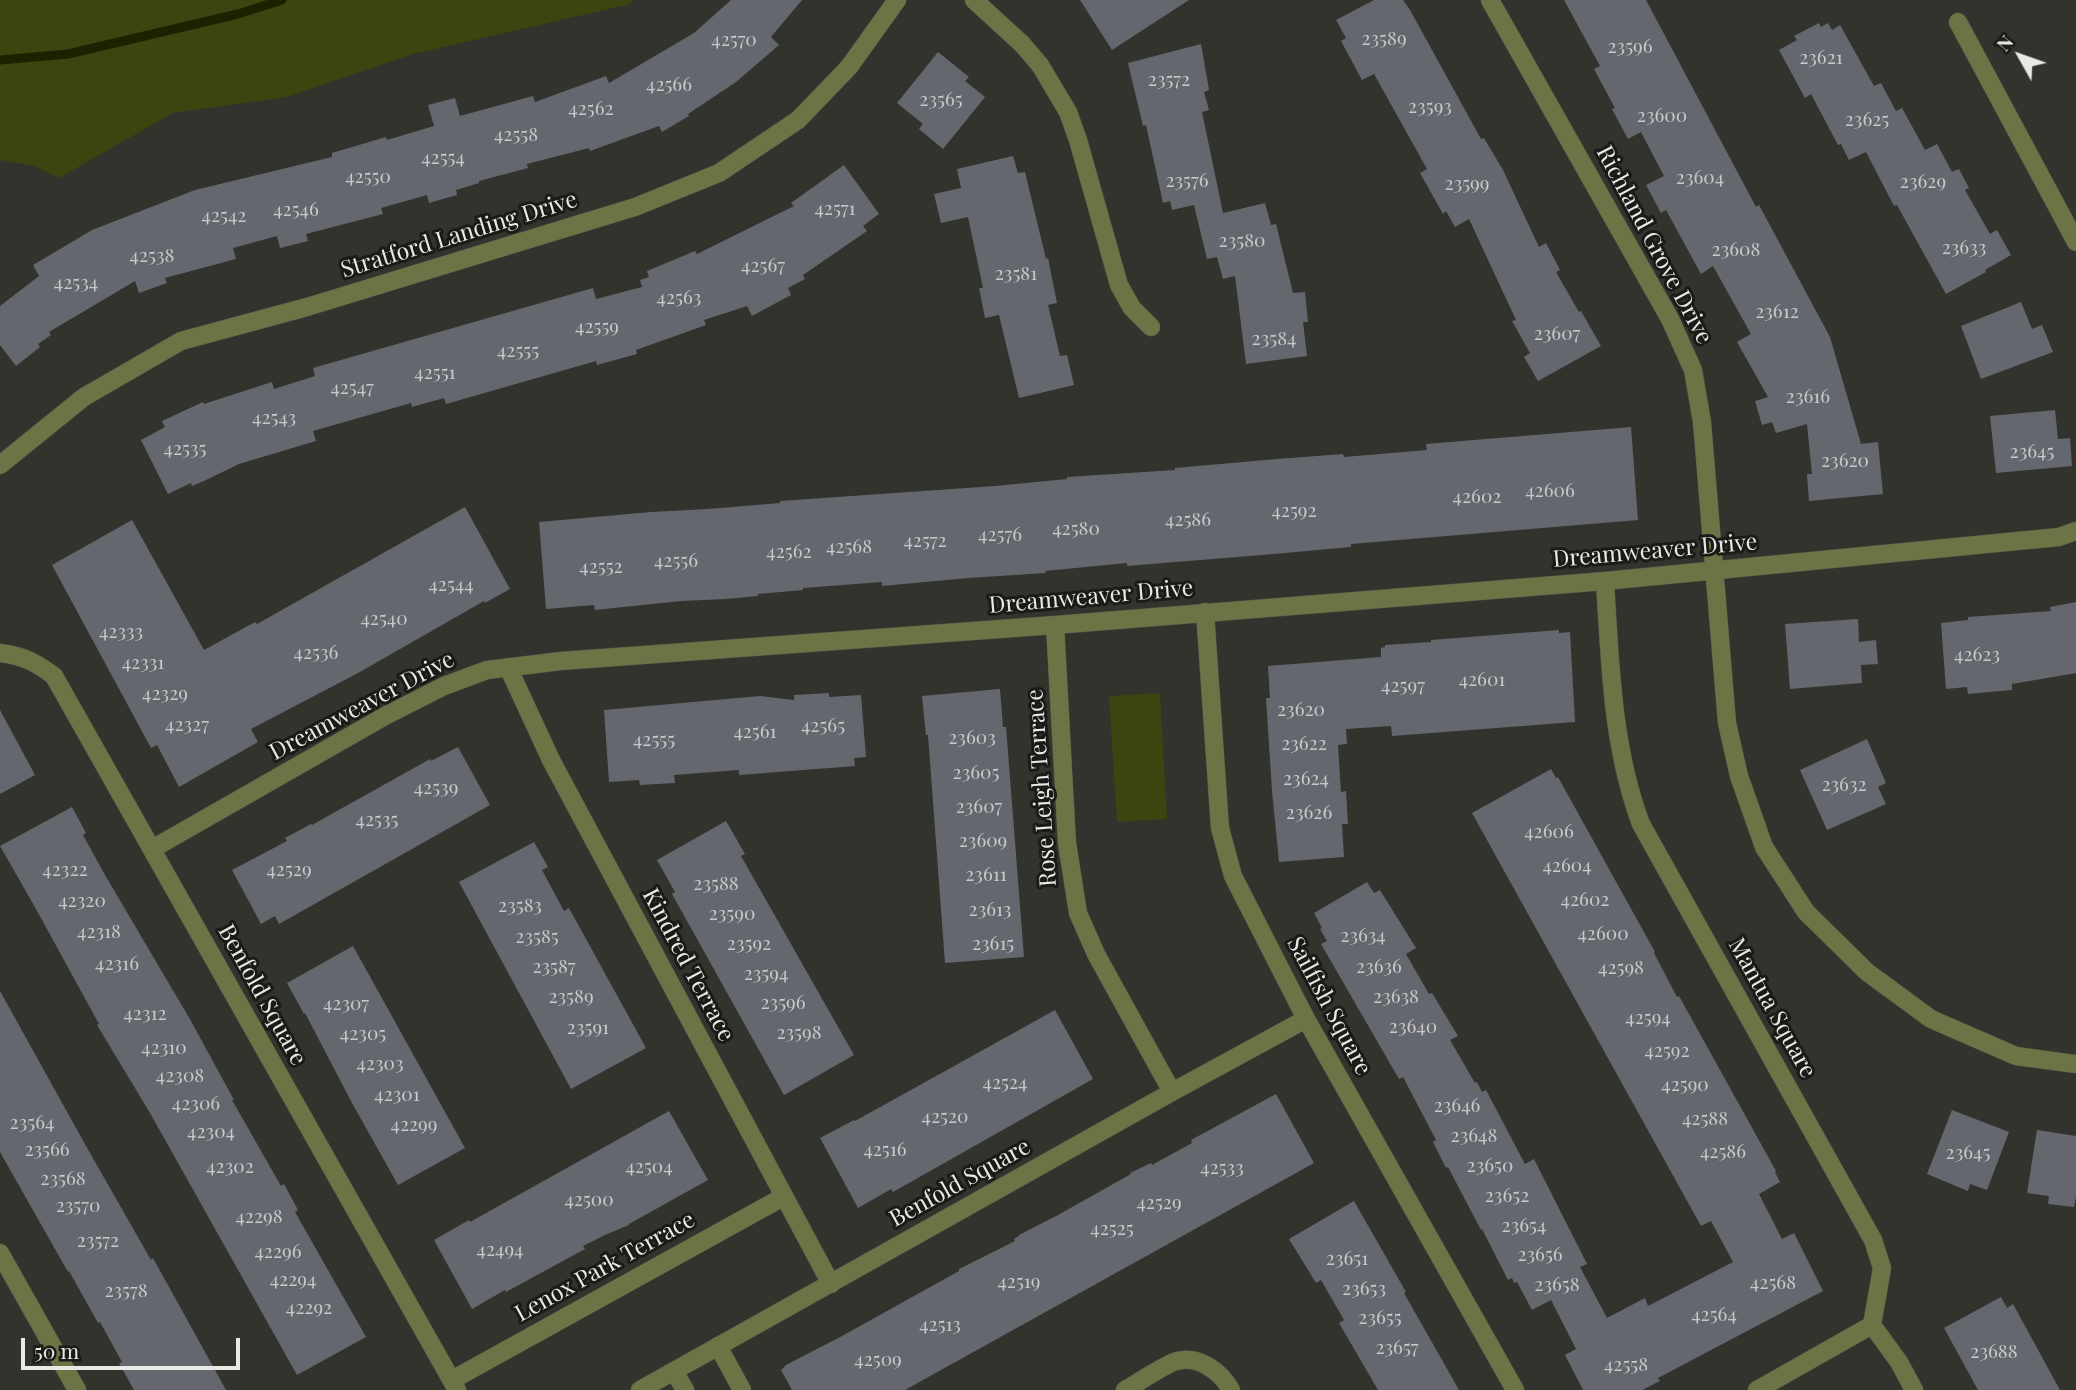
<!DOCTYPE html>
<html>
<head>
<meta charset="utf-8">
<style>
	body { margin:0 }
	#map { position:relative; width:2076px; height:1390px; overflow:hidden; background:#32332c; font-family:"Playfair Display",serif }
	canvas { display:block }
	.north { position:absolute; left:1985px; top:21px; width:70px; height:70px; -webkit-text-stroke:5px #1a1a17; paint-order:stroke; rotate:310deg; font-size:19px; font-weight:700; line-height:28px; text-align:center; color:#e9eae6 }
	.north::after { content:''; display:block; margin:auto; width:24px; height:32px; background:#e9eae6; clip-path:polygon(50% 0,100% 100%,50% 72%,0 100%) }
	.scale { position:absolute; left:21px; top:1338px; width:219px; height:32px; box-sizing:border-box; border:4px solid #e9eae6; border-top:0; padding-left:9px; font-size:21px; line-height:24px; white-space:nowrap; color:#e9eae6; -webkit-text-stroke:5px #1a1a17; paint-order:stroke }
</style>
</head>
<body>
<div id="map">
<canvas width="2076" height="1390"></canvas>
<div class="north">N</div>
<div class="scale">50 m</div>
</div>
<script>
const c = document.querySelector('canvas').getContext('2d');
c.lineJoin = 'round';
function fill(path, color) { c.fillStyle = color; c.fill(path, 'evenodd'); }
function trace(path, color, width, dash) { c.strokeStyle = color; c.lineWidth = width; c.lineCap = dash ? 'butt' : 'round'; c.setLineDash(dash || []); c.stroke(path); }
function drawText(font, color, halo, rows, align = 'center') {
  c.font = font + ' "Playfair Display",serif'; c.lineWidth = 6; c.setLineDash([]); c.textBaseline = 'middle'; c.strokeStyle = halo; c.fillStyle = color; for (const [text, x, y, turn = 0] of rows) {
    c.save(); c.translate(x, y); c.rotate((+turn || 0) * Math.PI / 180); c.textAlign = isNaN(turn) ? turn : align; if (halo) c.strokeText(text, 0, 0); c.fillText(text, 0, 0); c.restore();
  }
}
fill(new Path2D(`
	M 0,0 L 632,0 L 631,4 L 413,54 L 287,97 L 173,113 L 59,178 L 34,166 L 0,160 Z
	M 1160,693 L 1167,819 L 1117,822 L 1109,696 Z`), '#3c440f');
trace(new Path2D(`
	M 0,60 L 68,54 L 238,14 L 282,0`), '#1c2100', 9);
fill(new Path2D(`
	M 731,0 L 802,0 L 771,37 L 779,45 L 736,82 L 688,114 L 689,116 L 662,132 L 659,126 L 590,151 L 589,148 L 527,164 L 528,168 L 479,181 L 479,183 L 456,190 L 457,195 L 429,203 L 427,195 L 381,208 L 383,214 L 306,234 L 308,241 L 280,248 L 277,236 L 233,248 L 236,259 L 165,278 L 167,283 L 139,293 L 135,281 L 49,332 L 51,335 L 38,344 L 40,347 L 16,366 L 0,345 L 0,306 L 39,276 L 33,265 L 92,230 L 195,190 L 332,157 L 332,153 L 386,137 L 387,140 L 434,126 L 428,105 L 455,98 L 460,116 L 533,96 L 535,102 L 606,76 L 609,83 L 694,33 Z
	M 1080,0 L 1189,0 L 1112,50 Z
	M 1374,0 L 1403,0 L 1410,10 L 1481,139 L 1484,138 L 1503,170 L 1539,247 L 1546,243 L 1560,270 L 1556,272 L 1579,312 L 1581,311 L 1601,346 L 1538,381 L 1524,357 L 1530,353 L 1512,321 L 1516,320 L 1469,219 L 1455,227 L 1446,211 L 1443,214 L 1420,173 L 1427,169 L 1374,74 L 1362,80 L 1341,41 L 1346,38 L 1336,20 Z
	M 1564,0 L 1646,0 L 1756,207 L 1759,205 L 1830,337 L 1861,444 L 1878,442 L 1883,494 L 1809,501 L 1807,474 L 1812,474 L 1807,424 L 1776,433 L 1772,422 L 1762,425 L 1755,401 L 1768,397 L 1737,342 L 1751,334 L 1713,266 L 1701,274 L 1666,210 L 1661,213 L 1646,185 L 1664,176 L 1641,132 L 1628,139 L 1612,109 L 1615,108 L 1594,69 L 1600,66 Z
	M 1819,23 L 1821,27 L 1828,23 L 1832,30 L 1840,25 L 1874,86 L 1881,83 L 1896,111 L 1902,108 L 1925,150 L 1937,144 L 1952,172 L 1959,169 L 1969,188 L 1965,190 L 1990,234 L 1997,230 L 2011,255 L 1985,270 L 1986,272 L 1946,294 L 1897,205 L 1894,206 L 1866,152 L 1849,160 L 1841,144 L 1838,145 L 1811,94 L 1805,98 L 1779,50 L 1797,40 L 1794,36 Z
	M 1201,44 L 1209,90 L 1204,92 L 1209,110 L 1202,112 L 1223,213 L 1265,203 L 1271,225 L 1276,224 L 1293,293 L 1305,292 L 1308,322 L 1303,322 L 1307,356 L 1246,364 L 1235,276 L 1223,279 L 1217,257 L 1207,259 L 1194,205 L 1172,210 L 1170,201 L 1163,203 L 1146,125 L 1143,126 L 1128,63 Z
	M 938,52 L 969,77 L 965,81 L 985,97 L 943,149 L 919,129 L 923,124 L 897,103 Z
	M 1013,156 L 1018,173 L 1025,172 L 1046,259 L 1048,258 L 1057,303 L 1048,305 L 1060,356 L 1067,355 L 1074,385 L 1019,398 L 999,315 L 985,318 L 979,288 L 983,288 L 968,217 L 941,223 L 934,194 L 961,188 L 957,169 Z
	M 844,165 L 879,214 L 863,226 L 867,231 L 803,275 L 805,279 L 788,288 L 791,295 L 752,316 L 747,306 L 704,320 L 706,325 L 636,350 L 637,354 L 597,365 L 596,361 L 446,404 L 444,398 L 412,407 L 411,403 L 313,431 L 316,441 L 239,464 L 204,481 L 192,486 L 191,483 L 168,494 L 141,440 L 165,427 L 162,421 L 203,402 L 204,404 L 272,382 L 274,389 L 315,376 L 313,368 L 593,288 L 596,299 L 642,287 L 640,280 L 649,277 L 647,271 L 695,251 L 697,254 L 794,206 L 791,203 Z
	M 2021,302 L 2032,329 L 2042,325 L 2053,352 L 1981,379 L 1961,326 Z
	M 2055,410 L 2058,439 L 2070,438 L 2072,466 L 1996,473 L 1990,416 Z
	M 1631,427 L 1638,520 L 1351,544 L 1351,547 L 1274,554 L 1127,566 L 1127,563 L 1045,571 L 1046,573 L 968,578 L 882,586 L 882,582 L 803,588 L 803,590 L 758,594 L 758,596 L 726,599 L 681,601 L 595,610 L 594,605 L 546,609 L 539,522 L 651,512 L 708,509 L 780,503 L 780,501 L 995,486 L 1067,479 L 1067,477 L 1175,470 L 1175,468 L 1277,459 L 1343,454 L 1344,457 L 1427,450 L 1426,444 Z
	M 465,507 L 510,589 L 485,603 L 484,601 L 358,673 L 251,729 L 258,742 L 179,787 L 157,745 L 151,748 L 52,565 L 132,520 L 204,650 L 255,622 L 257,624 Z
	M 2076,602 L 2076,673 L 2012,684 L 2012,690 L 1968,694 L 1967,687 L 1946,689 L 1941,623 L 1968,620 L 1968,617 L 2051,611 L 2050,607 Z
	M 1858,619 L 1859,642 L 1876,640 L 1878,664 L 1861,665 L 1862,683 L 1790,689 L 1785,624 Z
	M 1559,630 L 1559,633 L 1570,632 L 1575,722 L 1392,736 L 1391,726 L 1346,729 L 1347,744 L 1338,745 L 1341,792 L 1346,791 L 1348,824 L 1342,824 L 1344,857 L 1279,862 L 1272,791 L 1266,698 L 1270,698 L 1268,666 L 1381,657 L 1381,648 L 1385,647 L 1385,645 L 1431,642 L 1431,640 Z
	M 1000,689 L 1003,727 L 1006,727 L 1024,957 L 945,963 L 928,735 L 926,735 L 922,696 Z
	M 829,693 L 829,697 L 861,695 L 866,757 L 854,758 L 855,766 L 739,775 L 739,770 L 674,775 L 675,783 L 640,785 L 639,780 L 609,782 L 604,710 L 760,696 L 794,700 L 794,695 Z
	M 0,710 L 35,775 L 0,794 Z
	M 1867,739 L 1886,783 L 1878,787 L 1886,804 L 1827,830 L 1800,770 Z
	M 458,747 L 490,805 L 279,924 L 275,916 L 261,924 L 232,870 L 287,841 L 285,838 L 311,824 L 312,825 L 430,759 L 431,761 Z
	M 1551,769 L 1556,778 L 1558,777 L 1655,952 L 1654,953 L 1677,997 L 1679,996 L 1776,1171 L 1775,1172 L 1780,1182 L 1759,1194 L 1782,1239 L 1794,1233 L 1823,1291 L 1658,1378 L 1660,1381 L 1642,1390 L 1583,1390 L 1565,1355 L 1576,1349 L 1551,1300 L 1532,1310 L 1517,1282 L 1514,1283 L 1512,1278 L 1508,1280 L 1482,1229 L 1481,1230 L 1448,1167 L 1446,1168 L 1433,1142 L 1436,1140 L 1403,1077 L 1399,1079 L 1321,944 L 1327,941 L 1320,929 L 1322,928 L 1314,913 L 1367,882 L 1374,893 L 1380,890 L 1416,948 L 1406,954 L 1429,994 L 1432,993 L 1458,1036 L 1450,1040 L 1475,1083 L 1477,1082 L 1482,1092 L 1486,1090 L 1525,1164 L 1534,1159 L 1587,1264 L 1580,1267 L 1607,1318 L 1645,1298 L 1648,1306 L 1733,1262 L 1711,1221 L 1701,1226 L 1472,813 Z
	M 72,807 L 86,833 L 83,835 L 105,875 L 191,1021 L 234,1100 L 232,1100 L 281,1186 L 284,1184 L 298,1210 L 295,1212 L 366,1337 L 297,1375 L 150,1113 L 97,1025 L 99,1024 L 36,909 L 0,846 Z
	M 726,821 L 745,854 L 741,856 L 854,1055 L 784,1095 L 672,894 L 675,892 L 657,860 Z
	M 534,842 L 548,867 L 542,870 L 564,911 L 569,908 L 646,1048 L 571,1089 L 459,882 Z
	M 353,946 L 465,1148 L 398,1185 L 352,1103 L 305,1013 L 304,1014 L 287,983 Z
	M 0,991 L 86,1146 L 151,1260 L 153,1258 L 226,1390 L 134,1390 L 119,1363 L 122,1362 L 100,1322 L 98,1323 L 69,1271 L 68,1272 L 0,1152 Z
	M 1055,1010 L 1093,1079 L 893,1192 L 891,1189 L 858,1208 L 820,1138 L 854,1120 L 855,1121 Z
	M 1276,1094 L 1314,1163 L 905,1390 L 792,1390 L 781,1370 L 786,1365 L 842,1336 L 959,1271 L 959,1269 L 1015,1241 L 1014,1239 L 1019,1236 L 1019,1235 L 1058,1215 L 1131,1174 L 1130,1173 L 1151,1163 L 1152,1165 L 1192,1143 L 1191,1140 Z
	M 1952,1110 L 2009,1132 L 1987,1190 L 1970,1184 L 1968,1191 L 1927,1174 Z
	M 669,1111 L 708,1180 L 629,1224 L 629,1225 L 605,1235 L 583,1246 L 585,1249 L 506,1292 L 505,1290 L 472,1309 L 434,1240 L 469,1220 L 470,1222 Z
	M 2037,1130 L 2076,1136 L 2076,1196 L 2074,1207 L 2048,1204 L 2049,1196 L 2027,1193 Z
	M 1354,1201 L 1406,1292 L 1404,1293 L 1459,1390 L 1378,1390 L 1339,1323 L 1344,1320 L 1321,1280 L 1316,1283 L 1289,1239 Z
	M 2001,1297 L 2007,1308 L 2013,1304 L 2060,1390 L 1978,1390 L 1944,1328 Z`), '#65676f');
const street = new Path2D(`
	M 974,0 L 1022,44 L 1040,65 L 1068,112 L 1078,140 L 1119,285 L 1132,308 L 1151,327
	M 1490,0 L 1670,319 L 1693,370 L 1702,422 L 1727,723 L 1739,776 L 1764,847 L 1806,912 L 1867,972 L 1931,1019 L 2016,1056 L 2076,1064
	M 1958,22 L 2076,242
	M 0,465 L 84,397 L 181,341 L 307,307 L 635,207 L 719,173 L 798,120 L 849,67 L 897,0
	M 1605,581 C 1610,662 1612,747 1641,824 L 1873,1240 L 1882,1268 L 1872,1325 L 1757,1390
	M 1205,612 L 1220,828 L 1233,876 L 1306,1019 L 1515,1390
	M 1055,625 L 1067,843 L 1078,913 L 1096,954 L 1172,1092
	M 0,653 C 24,656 35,662 54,676 L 457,1390
	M 508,667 L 551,760 L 831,1284
	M 152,849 L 385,716 L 444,686 L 487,670 L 561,661 L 1055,625 L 1605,581 L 2059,537 L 2076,531
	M 0,1253 L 77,1390
	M 1872,1325 L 1899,1362 L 1914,1390
	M 718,1346 L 742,1390
	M 674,1371 L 685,1390
	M 452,1380 L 783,1197
	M 640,1390 L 1172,1092 L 1306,1019
	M 1125,1390 C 1136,1384 1167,1363 1177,1361 C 1199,1355 1221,1372 1231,1390`);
trace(street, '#4f504a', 19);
trace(street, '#6b7445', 18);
drawText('19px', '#c8c9c8', null, [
	["23589",1384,39],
	["42570",734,40],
	["23596",1630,47],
	["23621",1821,58],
	["23572",1169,80],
	["42566",669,85],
	["23565",941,100],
	["23593",1430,107],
	["42562",591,109],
	["23600",1662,116],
	["23625",1867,120],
	["42558",516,135],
	["42554",443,158],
	["42550",368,177],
	["23604",1700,178],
	["23576",1187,181],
	["23629",1923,182],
	["23599",1467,184],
	["42571",835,209],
	["42546",296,210],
	["42542",224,216],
	["23580",1242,241],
	["23633",1964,248],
	["23608",1736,250],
	["42538",152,256],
	["42567",763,266],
	["23581",1016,274],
	["42534",76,283],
	["42563",679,298],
	["23612",1777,312],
	["42559",597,327],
	["23607",1557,334],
	["23584",1274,339],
	["42555",518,351],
	["42551",435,373],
	["42547",352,388],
	["23616",1808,397],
	["42543",274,418],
	["42535",185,449],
	["23645",2032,452],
	["23620",1845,461],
	["42606",1550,491],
	["42602",1477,497],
	["42592",1294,511],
	["42586",1188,520],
	["42580",1076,529],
	["42576",1000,535],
	["42572",925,541],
	["42568",849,547],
	["42562",789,552],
	["42556",676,561],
	["42552",601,567],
	["42544",451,585],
	["42540",384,619],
	["42333",121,632],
	["42536",316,653],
	["42623",1977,655],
	["42331",143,663],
	["42601",1482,680],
	["42597",1403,686],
	["42329",165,694],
	["23620",1301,710],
	["42327",187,725],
	["42565",823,726],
	["42561",755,732],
	["23603",972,738],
	["42555",654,740],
	["23622",1304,744],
	["23605",976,773],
	["23624",1306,779],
	["23632",1844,785],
	["42539",436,788],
	["23607",979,807],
	["23626",1309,813],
	["42535",377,820],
	["42606",1549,832],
	["23609",983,841],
	["42604",1567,866],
	["42322",65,870],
	["42529",289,870],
	["23611",986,875],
	["23588",716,884],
	["42602",1585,900],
	["42320",82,901],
	["23583",520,906],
	["23613",990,910],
	["23590",732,914],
	["42318",99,932],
	["42600",1603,934],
	["23634",1363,936],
	["23585",537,937],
	["23592",749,944],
	["23615",993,944],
	["42316",117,964],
	["23587",554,967],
	["23636",1379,967],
	["42598",1621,968],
	["23594",766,974],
	["23589",571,997],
	["23638",1396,997],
	["23596",783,1003],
	["42307",346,1004],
	["42312",145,1014],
	["42594",1648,1018],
	["23640",1413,1027],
	["23591",588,1028],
	["23598",799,1033],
	["42305",363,1034],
	["42310",164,1048],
	["42592",1667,1051],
	["42303",380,1064],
	["42308",180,1076],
	["42524",1005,1083],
	["42590",1685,1085],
	["42301",397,1095],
	["42306",196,1104],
	["23646",1457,1106],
	["42520",945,1117],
	["42588",1705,1119],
	["23564",32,1123],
	["42299",414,1125],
	["42304",211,1132],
	["23648",1474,1136],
	["23566",47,1150],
	["42516",885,1150],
	["42586",1723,1152],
	["23645",1968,1153],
	["23650",1490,1166],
	["42302",230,1167],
	["42504",649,1167],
	["42533",1222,1168],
	["23568",63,1179],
	["23652",1507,1196],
	["42500",589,1200],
	["42529",1159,1203],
	["23570",78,1206],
	["42298",259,1217],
	["23654",1524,1226],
	["42525",1112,1229],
	["23572",98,1241],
	["42494",500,1250],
	["42296",278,1252],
	["23656",1540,1255],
	["23651",1347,1259],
	["42294",293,1280],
	["42519",1019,1282],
	["42568",1773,1283],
	["23658",1557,1285],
	["23653",1364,1289],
	["23578",126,1291],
	["42292",309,1308],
	["42564",1714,1315],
	["23655",1380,1318],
	["42513",940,1325],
	["23657",1397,1348],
	["23688",1994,1352],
	["42509",878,1360],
	["42558",1626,1365]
]);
drawText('23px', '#e9eae6', '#1a1a17', [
	["Stratford Landing Drive",459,235,-17],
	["Richland Grove Drive",1654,245,62],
	["Dreamweaver Drive",1655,551,-5],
	["Dreamweaver Drive",1091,597,-5],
	["Dreamweaver Drive",362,706,-28],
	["Rose Leigh Terrace",1042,788,-94],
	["Kindred Terrace",688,965,62],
	["Benfold Square",262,995,61],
	["Sailfish Square",1329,1006,62],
	["Mantua Square",1772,1008,61],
	["Benfold Square",960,1183,-29],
	["Lenox Park Terrace",605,1267,-29]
]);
</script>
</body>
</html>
